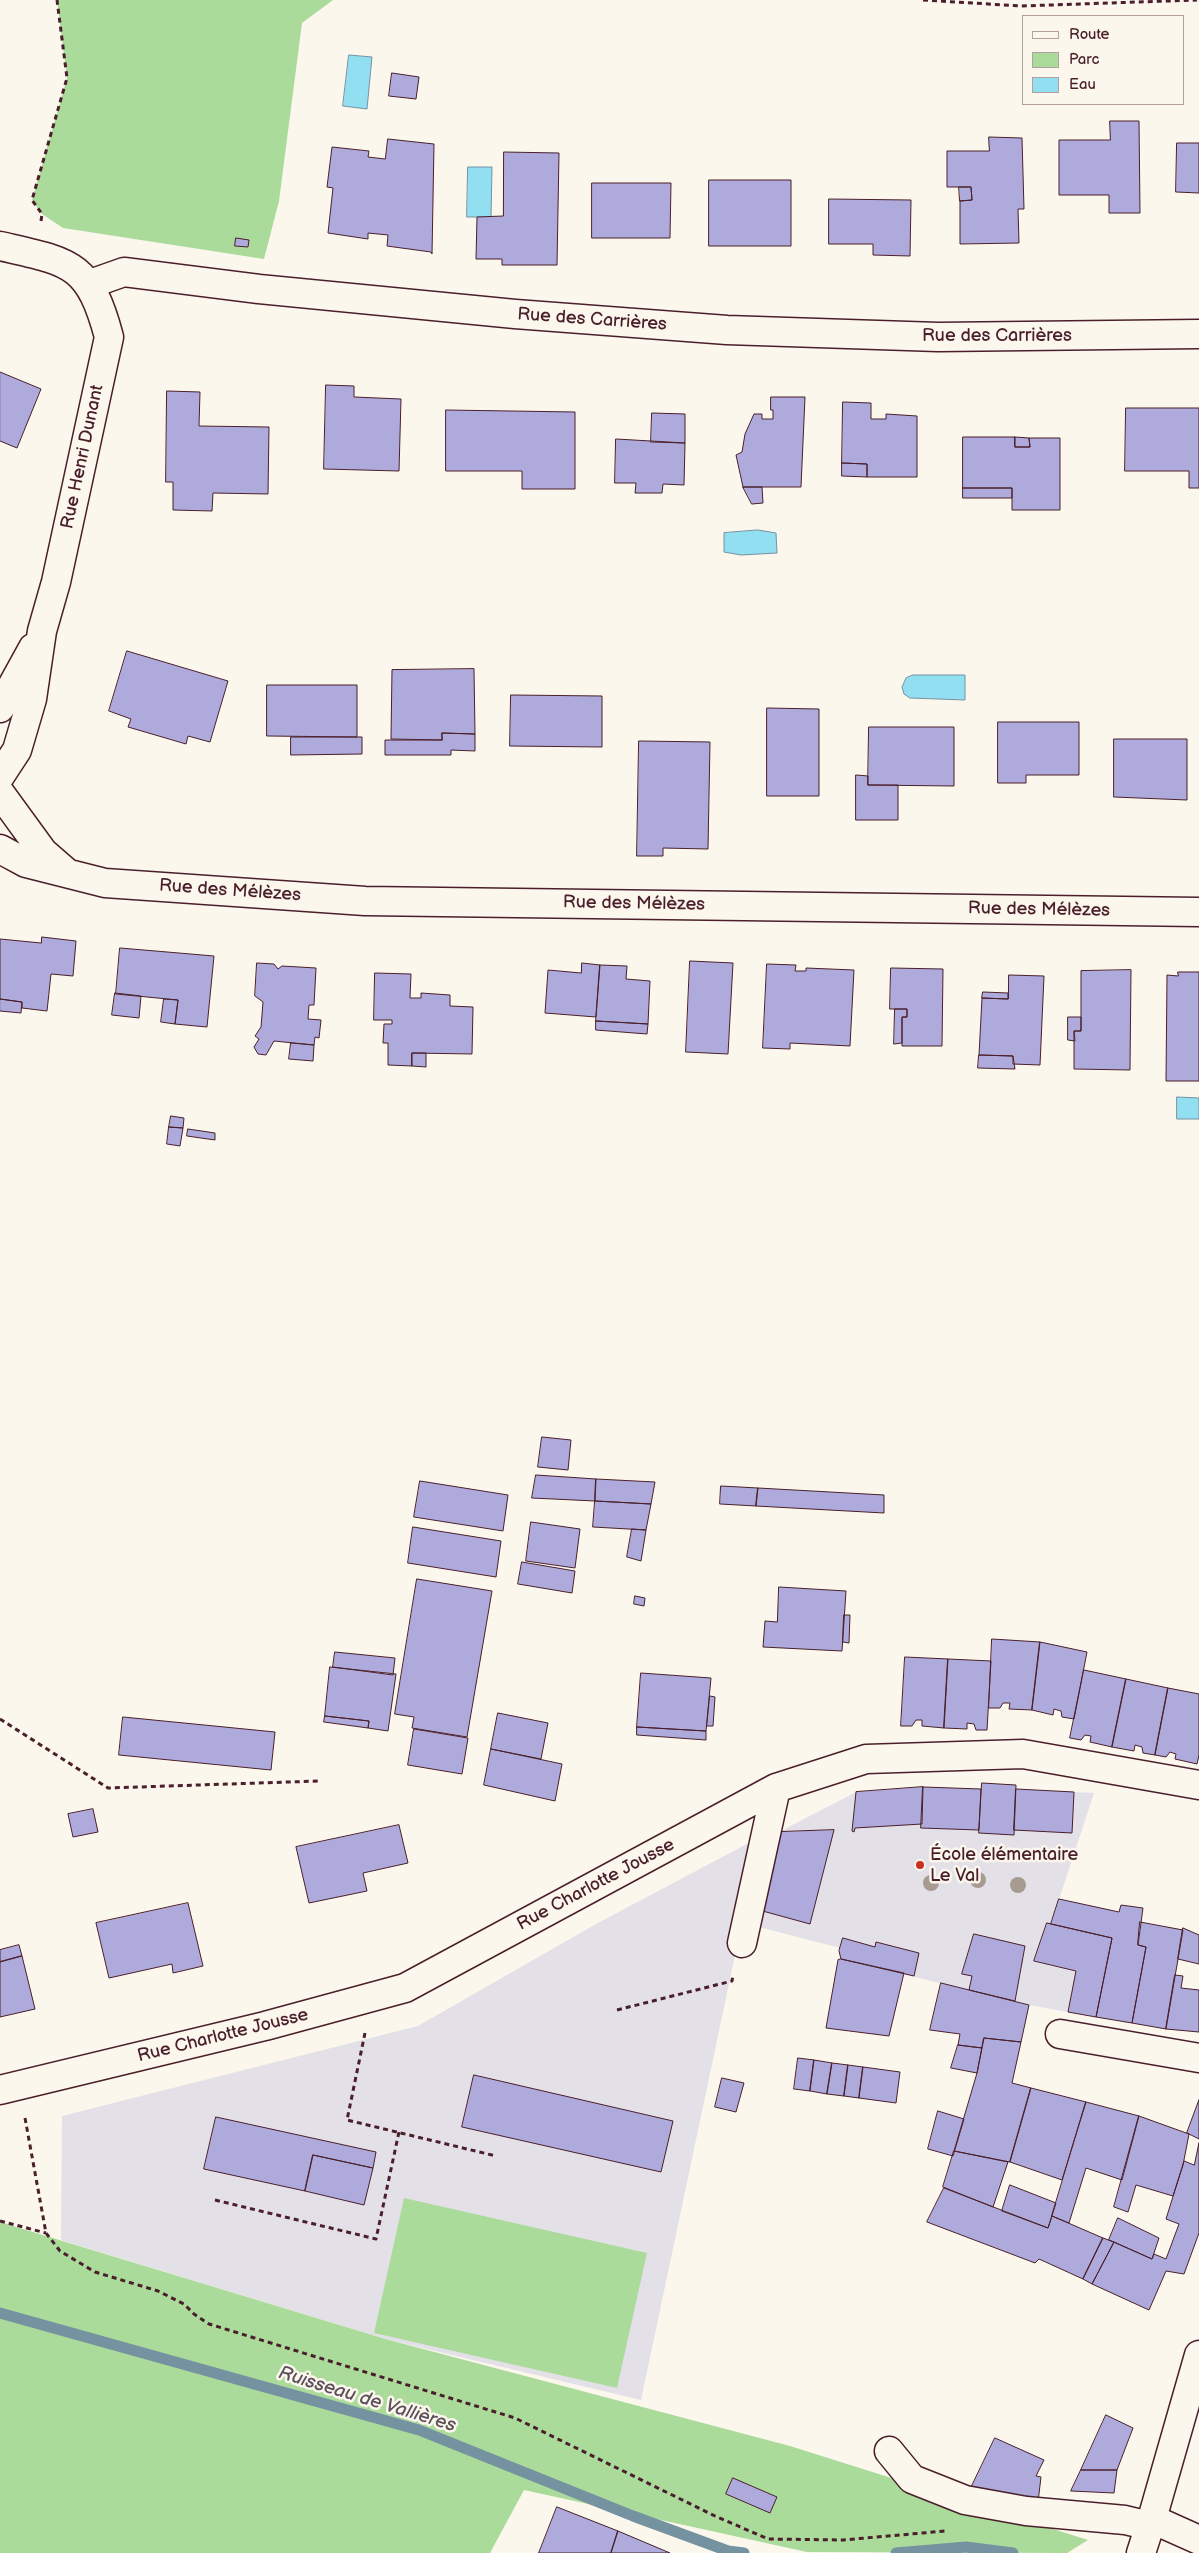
<!DOCTYPE html>
<html>
<head>
<meta charset="utf-8">
<style>
	body { margin:0 }
	#map { position:relative; width:1199px; height:2553px; overflow:hidden; background:#fbf7ec; font-family:"Balsamiq Sans",sans-serif }
	canvas { display:block }
	.legend { position:absolute; left:1022px; top:15px; width:162px; height:90px; box-sizing:border-box; background:#fbf7ec; border:1px solid #b4a19f; margin:0; padding:6px 9px; list-style:none; font-size:15px; color:#4a1f2b }
	.legend li { display:flex; align-items:center; gap:10px; height:25px }
	.legend b { width:25px; border:1px solid #b4a19f }
</style>
</head>
<body>
<div id="map">
<canvas width="1199" height="2553"></canvas>
<ul class="legend">
<li><b style="height:6px;background:#fbf7ec"></b>Route</li>
<li><b style="height:14px;background:#abdb9b"></b>Parc</li>
<li><b style="height:14px;background:#91dff0"></b>Eau</li>
</ul>
</div>
<script>
const c = document.querySelector('canvas').getContext('2d');
c.lineJoin = 'round';
function fill(path, color) { c.fillStyle = color; c.fill(path, 'evenodd'); }
function trace(path, color, width, dash) { c.strokeStyle = color; c.lineWidth = width; c.lineCap = dash ? 'butt' : 'round'; c.setLineDash(dash || []); c.stroke(path); }
function drawText(font, color, halo, rows, align = 'center') {
  c.font = font + ' "Balsamiq Sans",sans-serif'; c.lineWidth = 5; c.setLineDash([]); c.textBaseline = 'middle'; c.strokeStyle = halo; c.fillStyle = color; for (const [text, x, y, turn = 0] of rows) {
    c.save(); c.translate(x, y); c.rotate((+turn || 0) * Math.PI / 180); c.textAlign = isNaN(turn) ? turn : align; if (halo) c.strokeText(text, 0, 0); c.fillText(text, 0, 0); c.restore();
  }
}
fill(new Path2D(`
	M 982,1783 L 1016,1785 L 1016,1789 L 1094,1793 L 1051,1924 L 1047,1923 L 1034,1961 L 1076,1971 L 1068,2012 L 1029,2005 L 841,1959 L 840,1948 L 755,1926 L 779,1832 L 856,1792 L 923,1787 L 981,1789 Z
	M 760,1837 L 641,2400 L 389,2340 L 61,2240 L 62,2116 L 418,2026 L 596,1924 Z`), '#e4e0e7');
fill(new Path2D(`
	M 57,0 L 333,0 L 302,23 L 279,201 L 264,259 L 63,228 L 42,214 L 32,200 L 67,78 Z
	M 404,2198 L 647,2253 L 617,2388 L 374,2333 Z
	M 0,2222 L 389,2340 L 790,2446 L 1088,2540 L 1067,2553 L 807,2552 L 524,2490 L 490,2553 L 0,2553 Z`), '#abdb9b');
const water = new Path2D(`
	M 349,55 L 372,57 L 367,109 L 343,106 Z
	M 468,167 L 492,167 L 491,217 L 467,217 Z
	M 758,530 L 776,533 L 777,553 L 741,555 L 724,552 L 724,533 Z
	M 913,675 L 965,675 L 965,700 L 910,698 L 904,694 L 902,687 L 906,678 Z
	M 1177,1097 L 1199,1098 L 1199,1119 L 1177,1119 Z`);
fill(water, '#91dff0');
trace(water, '#7592a1', 1);
trace(new Path2D(`
	M 0,2313 L 419,2430 L 633,2516 L 728,2551 L 744,2553
	M 896,2553 L 966,2547 L 1013,2553`), '#7592a1', 11);
const building = new Path2D(`
	M 392,73 L 419,77 L 416,99 L 389,96 Z
	M 1110,121 L 1139,121 L 1140,213 L 1109,213 L 1109,195 L 1059,195 L 1059,140 L 1110,140 Z
	M 989,137 L 1022,138 L 1024,209 L 1018,209 L 1019,243 L 960,244 L 960,201 L 972,200 L 971,187 L 947,187 L 947,151 L 989,151 Z
	M 388,139 L 434,144 L 432,254 L 431,252 L 387,246 L 388,235 L 368,233 L 368,239 L 328,233 L 333,188 L 327,187 L 332,147 L 369,151 L 368,157 L 385,159 Z
	M 1177,143 L 1199,143 L 1199,193 L 1176,192 Z
	M 504,152 L 559,153 L 557,265 L 502,265 L 502,259 L 476,259 L 477,217 L 503,216 Z
	M 709,180 L 791,180 L 791,246 L 709,246 Z
	M 592,183 L 671,183 L 670,238 L 592,238 Z
	M 959,187 L 971,187 L 972,200 L 960,201 Z
	M 829,199 L 911,200 L 910,256 L 873,255 L 873,244 L 829,244 Z
	M 236,238 L 249,240 L 248,247 L 235,246 Z
	M 0,372 L 41,389 L 17,448 L 0,441 Z
	M 326,385 L 354,386 L 354,397 L 401,399 L 399,471 L 324,469 Z
	M 167,391 L 200,392 L 199,426 L 269,427 L 268,494 L 213,493 L 212,511 L 173,510 L 173,482 L 166,482 Z
	M 771,397 L 805,397 L 801,487 L 743,487 L 736,455 L 742,452 L 745,434 L 754,414 L 762,414 L 762,419 L 773,419 L 773,410 L 771,410 Z
	M 843,402 L 871,403 L 871,419 L 886,419 L 886,414 L 917,416 L 917,477 L 867,477 L 867,464 L 842,463 Z
	M 1126,408 L 1199,408 L 1199,488 L 1189,488 L 1189,471 L 1125,471 Z
	M 446,410 L 575,412 L 575,489 L 522,489 L 522,471 L 446,471 Z
	M 652,413 L 685,414 L 685,443 L 651,442 Z
	M 963,437 L 1015,437 L 1015,447 L 1030,447 L 1029,438 L 1060,438 L 1060,510 L 1012,510 L 1012,488 L 963,488 Z
	M 1015,437 L 1029,438 L 1030,447 L 1015,447 Z
	M 616,439 L 685,443 L 684,485 L 663,484 L 662,493 L 635,493 L 636,483 L 615,483 Z
	M 842,463 L 867,464 L 867,477 L 842,476 Z
	M 743,487 L 762,487 L 763,503 L 752,504 Z
	M 963,488 L 1012,488 L 1012,498 L 963,498 Z
	M 127,651 L 228,681 L 210,742 L 188,736 L 186,744 L 128,727 L 131,719 L 109,711 Z
	M 474,669 L 475,734 L 442,733 L 442,740 L 391,739 L 392,670 Z
	M 267,685 L 357,685 L 357,737 L 267,736 Z
	M 511,695 L 602,696 L 602,747 L 510,746 Z
	M 767,708 L 819,709 L 819,796 L 767,796 Z
	M 998,722 L 1079,722 L 1079,775 L 1026,775 L 1026,783 L 998,783 Z
	M 869,727 L 954,727 L 954,786 L 868,785 Z
	M 442,733 L 475,734 L 475,751 L 451,750 L 451,755 L 385,755 L 385,740 L 442,740 Z
	M 291,737 L 362,737 L 362,754 L 291,755 Z
	M 1114,739 L 1187,739 L 1187,800 L 1114,797 Z
	M 639,741 L 710,742 L 708,849 L 663,848 L 663,856 L 637,856 Z
	M 856,775 L 868,776 L 868,785 L 898,785 L 898,820 L 856,820 Z
	M 42,937 L 76,941 L 73,976 L 51,974 L 47,1011 L 22,1008 L 22,1002 L 0,999 L 0,939 L 41,943 Z
	M 120,948 L 214,956 L 207,1027 L 175,1024 L 178,1000 L 116,994 Z
	M 690,961 L 733,963 L 728,1054 L 686,1052 Z
	M 257,963 L 274,964 L 278,969 L 282,966 L 316,968 L 314,1005 L 309,1005 L 308,1019 L 321,1020 L 319,1038 L 315,1037 L 314,1045 L 274,1041 L 266,1055 L 258,1054 L 254,1047 L 259,1039 L 255,1036 L 261,1027 L 263,1002 L 255,996 Z
	M 582,963 L 600,965 L 596,1017 L 545,1013 L 548,970 L 581,973 Z
	M 767,964 L 796,965 L 795,971 L 806,971 L 806,968 L 854,970 L 850,1046 L 790,1043 L 790,1049 L 763,1048 Z
	M 600,965 L 627,966 L 626,979 L 650,981 L 648,1024 L 596,1021 Z
	M 891,968 L 943,969 L 942,1046 L 902,1046 L 902,1017 L 907,1017 L 907,1009 L 890,1009 Z
	M 1131,970 L 1130,1070 L 1074,1069 L 1074,1031 L 1081,1031 L 1081,971 Z
	M 1178,972 L 1199,972 L 1199,1081 L 1166,1081 L 1167,975 L 1178,976 Z
	M 375,973 L 411,974 L 410,998 L 421,998 L 421,993 L 450,995 L 450,1006 L 473,1007 L 472,1054 L 412,1053 L 412,1066 L 388,1065 L 388,1043 L 383,1043 L 384,1024 L 392,1024 L 392,1020 L 374,1020 Z
	M 1009,975 L 1044,976 L 1040,1065 L 1013,1064 L 1013,1056 L 979,1055 L 982,998 L 1008,999 Z
	M 983,992 L 1008,993 L 1008,999 L 982,998 Z
	M 115,993 L 141,996 L 139,1018 L 112,1015 Z
	M 0,999 L 22,1002 L 21,1013 L 0,1011 Z
	M 164,999 L 178,1000 L 175,1024 L 161,1022 Z
	M 895,1009 L 907,1009 L 907,1017 L 902,1017 L 902,1043 L 894,1044 Z
	M 1068,1017 L 1081,1017 L 1081,1031 L 1074,1031 L 1075,1041 L 1068,1040 Z
	M 596,1021 L 648,1024 L 647,1034 L 596,1030 Z
	M 291,1043 L 314,1045 L 313,1061 L 289,1059 Z
	M 412,1053 L 426,1053 L 426,1067 L 412,1066 Z
	M 979,1055 L 1013,1056 L 1015,1069 L 978,1068 Z
	M 171,1116 L 184,1118 L 183,1128 L 169,1127 Z
	M 169,1127 L 183,1128 L 180,1146 L 167,1144 Z
	M 188,1129 L 215,1133 L 215,1140 L 187,1136 Z
	M 542,1437 L 571,1440 L 568,1470 L 538,1467 Z
	M 536,1475 L 596,1479 L 595,1501 L 532,1498 Z
	M 596,1479 L 655,1482 L 651,1504 L 595,1501 Z
	M 420,1481 L 508,1495 L 503,1531 L 414,1517 Z
	M 721,1486 L 758,1488 L 756,1506 L 720,1504 Z
	M 758,1488 L 884,1495 L 884,1513 L 756,1506 Z
	M 595,1501 L 651,1504 L 646,1530 L 593,1527 Z
	M 531,1522 L 580,1529 L 575,1568 L 526,1561 Z
	M 413,1527 L 501,1541 L 496,1577 L 408,1563 Z
	M 632,1529 L 646,1530 L 641,1561 L 627,1557 Z
	M 522,1562 L 575,1571 L 572,1593 L 518,1584 Z
	M 417,1579 L 492,1591 L 467,1737 L 412,1728 L 414,1717 L 395,1714 Z
	M 779,1587 L 846,1591 L 842,1651 L 763,1647 L 765,1621 L 777,1622 Z
	M 635,1596 L 645,1598 L 644,1606 L 634,1604 Z
	M 844,1615 L 850,1615 L 849,1643 L 843,1642 Z
	M 992,1639 L 1040,1642 L 1032,1710 L 1009,1709 L 1010,1703 L 1003,1703 L 1000,1708 L 989,1708 Z
	M 1040,1642 L 1087,1652 L 1074,1719 L 1062,1717 L 1061,1711 L 1054,1709 L 1053,1715 L 1032,1710 Z
	M 335,1652 L 395,1658 L 393,1675 L 333,1667 Z
	M 905,1657 L 948,1659 L 944,1728 L 922,1726 L 922,1720 L 916,1720 L 912,1726 L 901,1726 Z
	M 948,1659 L 991,1661 L 987,1730 L 976,1730 L 974,1724 L 967,1723 L 967,1729 L 944,1728 Z
	M 330,1667 L 396,1674 L 388,1731 L 368,1728 L 369,1721 L 325,1716 Z
	M 1084,1670 L 1126,1679 L 1112,1747 L 1090,1742 L 1091,1736 L 1085,1735 L 1081,1740 L 1070,1738 Z
	M 641,1673 L 711,1678 L 706,1731 L 637,1727 Z
	M 1126,1679 L 1168,1688 L 1155,1755 L 1143,1753 L 1142,1747 L 1135,1745 L 1134,1751 L 1112,1747 Z
	M 1168,1688 L 1199,1694 L 1199,1755 L 1197,1764 L 1175,1759 L 1176,1754 L 1170,1752 L 1166,1757 L 1155,1755 Z
	M 710,1696 L 715,1697 L 713,1726 L 707,1726 Z
	M 498,1713 L 548,1723 L 541,1759 L 491,1749 Z
	M 325,1716 L 369,1721 L 368,1728 L 324,1722 Z
	M 123,1717 L 275,1732 L 271,1770 L 119,1755 Z
	M 637,1727 L 706,1731 L 706,1740 L 637,1735 Z
	M 414,1729 L 468,1738 L 462,1774 L 408,1765 Z
	M 491,1749 L 562,1764 L 555,1801 L 484,1785 Z
	M 982,1783 L 1016,1785 L 1014,1835 L 979,1833 Z
	M 923,1787 L 922,1824 L 855,1828 L 854,1832 L 852,1831 L 856,1792 Z
	M 923,1787 L 981,1789 L 979,1830 L 921,1828 Z
	M 1016,1789 L 1074,1792 L 1072,1833 L 1014,1830 Z
	M 93,1809 L 98,1832 L 73,1837 L 68,1814 Z
	M 399,1825 L 408,1863 L 363,1873 L 367,1891 L 309,1903 L 296,1847 Z
	M 834,1830 L 810,1924 L 759,1910 L 779,1832 Z
	M 1059,1899 L 1119,1912 L 1121,1905 L 1143,1908 L 1138,1945 L 1146,1947 L 1132,2023 L 1096,2017 L 1112,1938 L 1051,1924 Z
	M 188,1903 L 203,1966 L 173,1973 L 172,1964 L 109,1978 L 96,1923 Z
	M 1140,1922 L 1183,1930 L 1166,2029 L 1132,2023 L 1146,1947 L 1138,1945 Z
	M 1047,1923 L 1112,1938 L 1096,2017 L 1068,2012 L 1076,1971 L 1034,1961 Z
	M 1183,1928 L 1199,1935 L 1199,1964 L 1178,1959 Z
	M 974,1934 L 1025,1946 L 1015,2001 L 969,1990 L 972,1976 L 962,1974 Z
	M 843,1938 L 875,1947 L 876,1942 L 919,1953 L 914,1976 L 841,1959 L 839,1951 Z
	M 19,1945 L 22,1956 L 0,1962 L 0,1950 Z
	M 22,1956 L 35,2009 L 0,2017 L 0,1962 Z
	M 841,1959 L 904,1973 L 889,2036 L 826,2028 L 838,1960 Z
	M 1175,1975 L 1183,1976 L 1181,1988 L 1199,1990 L 1199,2032 L 1166,2029 Z
	M 941,1983 L 1029,2005 L 1021,2042 L 984,2038 L 982,2048 L 958,2045 L 960,2034 L 930,2030 Z
	M 984,2038 L 1021,2042 L 1012,2083 L 1031,2088 L 1010,2162 L 954,2151 L 977,2073 Z
	M 958,2045 L 982,2048 L 977,2073 L 951,2068 Z
	M 798,2058 L 814,2060 L 810,2091 L 794,2089 Z
	M 814,2060 L 832,2063 L 827,2094 L 810,2091 Z
	M 832,2063 L 848,2065 L 844,2096 L 827,2094 Z
	M 848,2065 L 863,2067 L 859,2098 L 844,2096 Z
	M 863,2067 L 900,2072 L 896,2103 L 859,2098 Z
	M 474,2075 L 673,2121 L 661,2172 L 462,2127 Z
	M 722,2078 L 744,2083 L 736,2112 L 715,2107 Z
	M 1031,2088 L 1086,2102 L 1062,2180 L 1010,2162 Z
	M 1199,2100 L 1199,2139 L 1187,2133 Z
	M 1086,2102 L 1139,2116 L 1122,2180 L 1086,2168 L 1069,2223 L 1052,2216 Z
	M 938,2111 L 964,2119 L 953,2156 L 928,2149 Z
	M 1139,2116 L 1189,2134 L 1183,2165 L 1173,2196 L 1136,2185 L 1128,2212 L 1114,2207 Z
	M 216,2117 L 376,2152 L 373,2168 L 313,2155 L 305,2191 L 204,2169 Z
	M 1199,2143 L 1199,2233 L 1184,2274 L 1166,2271 L 1149,2310 L 1092,2284 L 1114,2242 L 1152,2259 L 1154,2254 L 1166,2259 L 1179,2224 L 1166,2219 L 1184,2161 L 1194,2165 Z
	M 954,2151 L 1008,2162 L 993,2207 L 943,2187 Z
	M 313,2155 L 373,2168 L 364,2205 L 305,2191 Z
	M 1010,2185 L 1056,2203 L 1048,2228 L 1002,2211 Z
	M 944,2188 L 1048,2228 L 1052,2216 L 1103,2238 L 1083,2279 L 1039,2259 L 1035,2263 L 927,2222 Z
	M 1118,2218 L 1159,2238 L 1152,2259 L 1109,2240 Z
	M 1103,2238 L 1114,2242 L 1092,2284 L 1083,2279 Z
	M 1106,2415 L 1133,2428 L 1117,2470 L 1081,2470 Z
	M 995,2438 L 1044,2460 L 1036,2476 L 1041,2477 L 1038,2502 L 969,2492 Z
	M 1081,2470 L 1117,2470 L 1114,2493 L 1071,2491 Z
	M 733,2478 L 777,2497 L 770,2513 L 726,2494 Z
	M 557,2507 L 618,2531 L 611,2553 L 539,2553 Z
	M 618,2531 L 670,2553 L 611,2553 Z`);
fill(building, '#aeabdc');
trace(building, '#4a1f2b', 1);
const minor = new Path2D(`
	M 0,246 C 70,262 89,262 109,337 L 56,582 L 42,631 L 32,699 L 17,750 L 0,776
	M 90,284 L 124,272 L 259,289 L 515,314 L 727,330 L 938,337 L 1199,334
	M 0,708 L 33,648
	M 0,793 L 43,852 L 66,872
	M 0,849 L 26,863 L 105,883 L 365,901 L 1199,912
	M 742,1943 L 776,1788
	M 1060,2034 L 1199,2058
	M 0,2090 L 265,2026 L 405,1988 L 776,1788 L 866,1759 L 1023,1754 L 1199,1785
	M 889,2451 L 912,2479 L 965,2500 L 1026,2511 L 1125,2520 L 1150,2526
	M 1152,2519 L 1199,2540`);
const major = new Path2D(`
	M 1141,2553 L 1152,2519 L 1199,2355`);
trace(minor, '#4a1f2b', 31);
trace(major, '#4a1f2b', 31);
trace(new Path2D(`
	M 923,0 L 1021,6 L 1197,0
	M 41,221 L 42,214 L 32,200 L 67,78 L 57,0
	M 0,1719 L 108,1788 L 319,1781
	M 617,2010 L 732,1981 L 733,1975
	M 365,2033 L 347,2120 L 496,2156
	M 25,2118 L 46,2233 L 60,2251 L 95,2272 L 158,2291 L 184,2304 L 194,2314 L 209,2324 L 515,2418 L 715,2516 L 768,2539 L 843,2540 L 945,2531
	M 215,2200 L 376,2239 L 399,2132
	M 0,2221 L 46,2233`), '#4a1f2b', 3, [5, 4]);
trace(minor, '#fbf7ec', 28);
trace(major, '#fbf7ec', 28);
c.fillStyle = '#a79a91';
for (const [x, y] of [
	[978,1880],
	[931,1883],
	[1018,1885]
]) { c.beginPath(); c.arc(x, y, 8, 0, 2 * Math.PI); c.fill(); }
for (const [x, y, r, color] of [
	[920,1865,5,"#c8321e"]
]) { const dot = new Path2D(); dot.arc(x, y, r, 0, 2 * Math.PI); c.fillStyle = color; c.fill(dot); trace(dot, '#fbf7ec', 2); }
drawText('18px', '#4a1f2b', '#fbf7ec', [
	["Rue des Carrières",592,320,4],
	["Rue des Carrières",997,336],
	["Rue Henri Dunant",83,457,-78],
	["Rue des Mélèzes",230,891,4],
	["Rue des Mélèzes",634,904,1],
	["Rue des Mélèzes",1039,910,1],
	["Rue Charlotte Jousse",596,1885,-28],
	["Rue Charlotte Jousse",223,2036,-14]
]);
drawText('18px', '#4a1f2b', '#fbf7ec', [
	["École élémentaire",930,1855],
	["Le Val",930,1876]
], 'left');
drawText('italic 19px', '#5c4f5c', '#fbf7ec', [
	["Ruisseau de Vallières",367,2400,17]
]);
</script>
</body>
</html>
